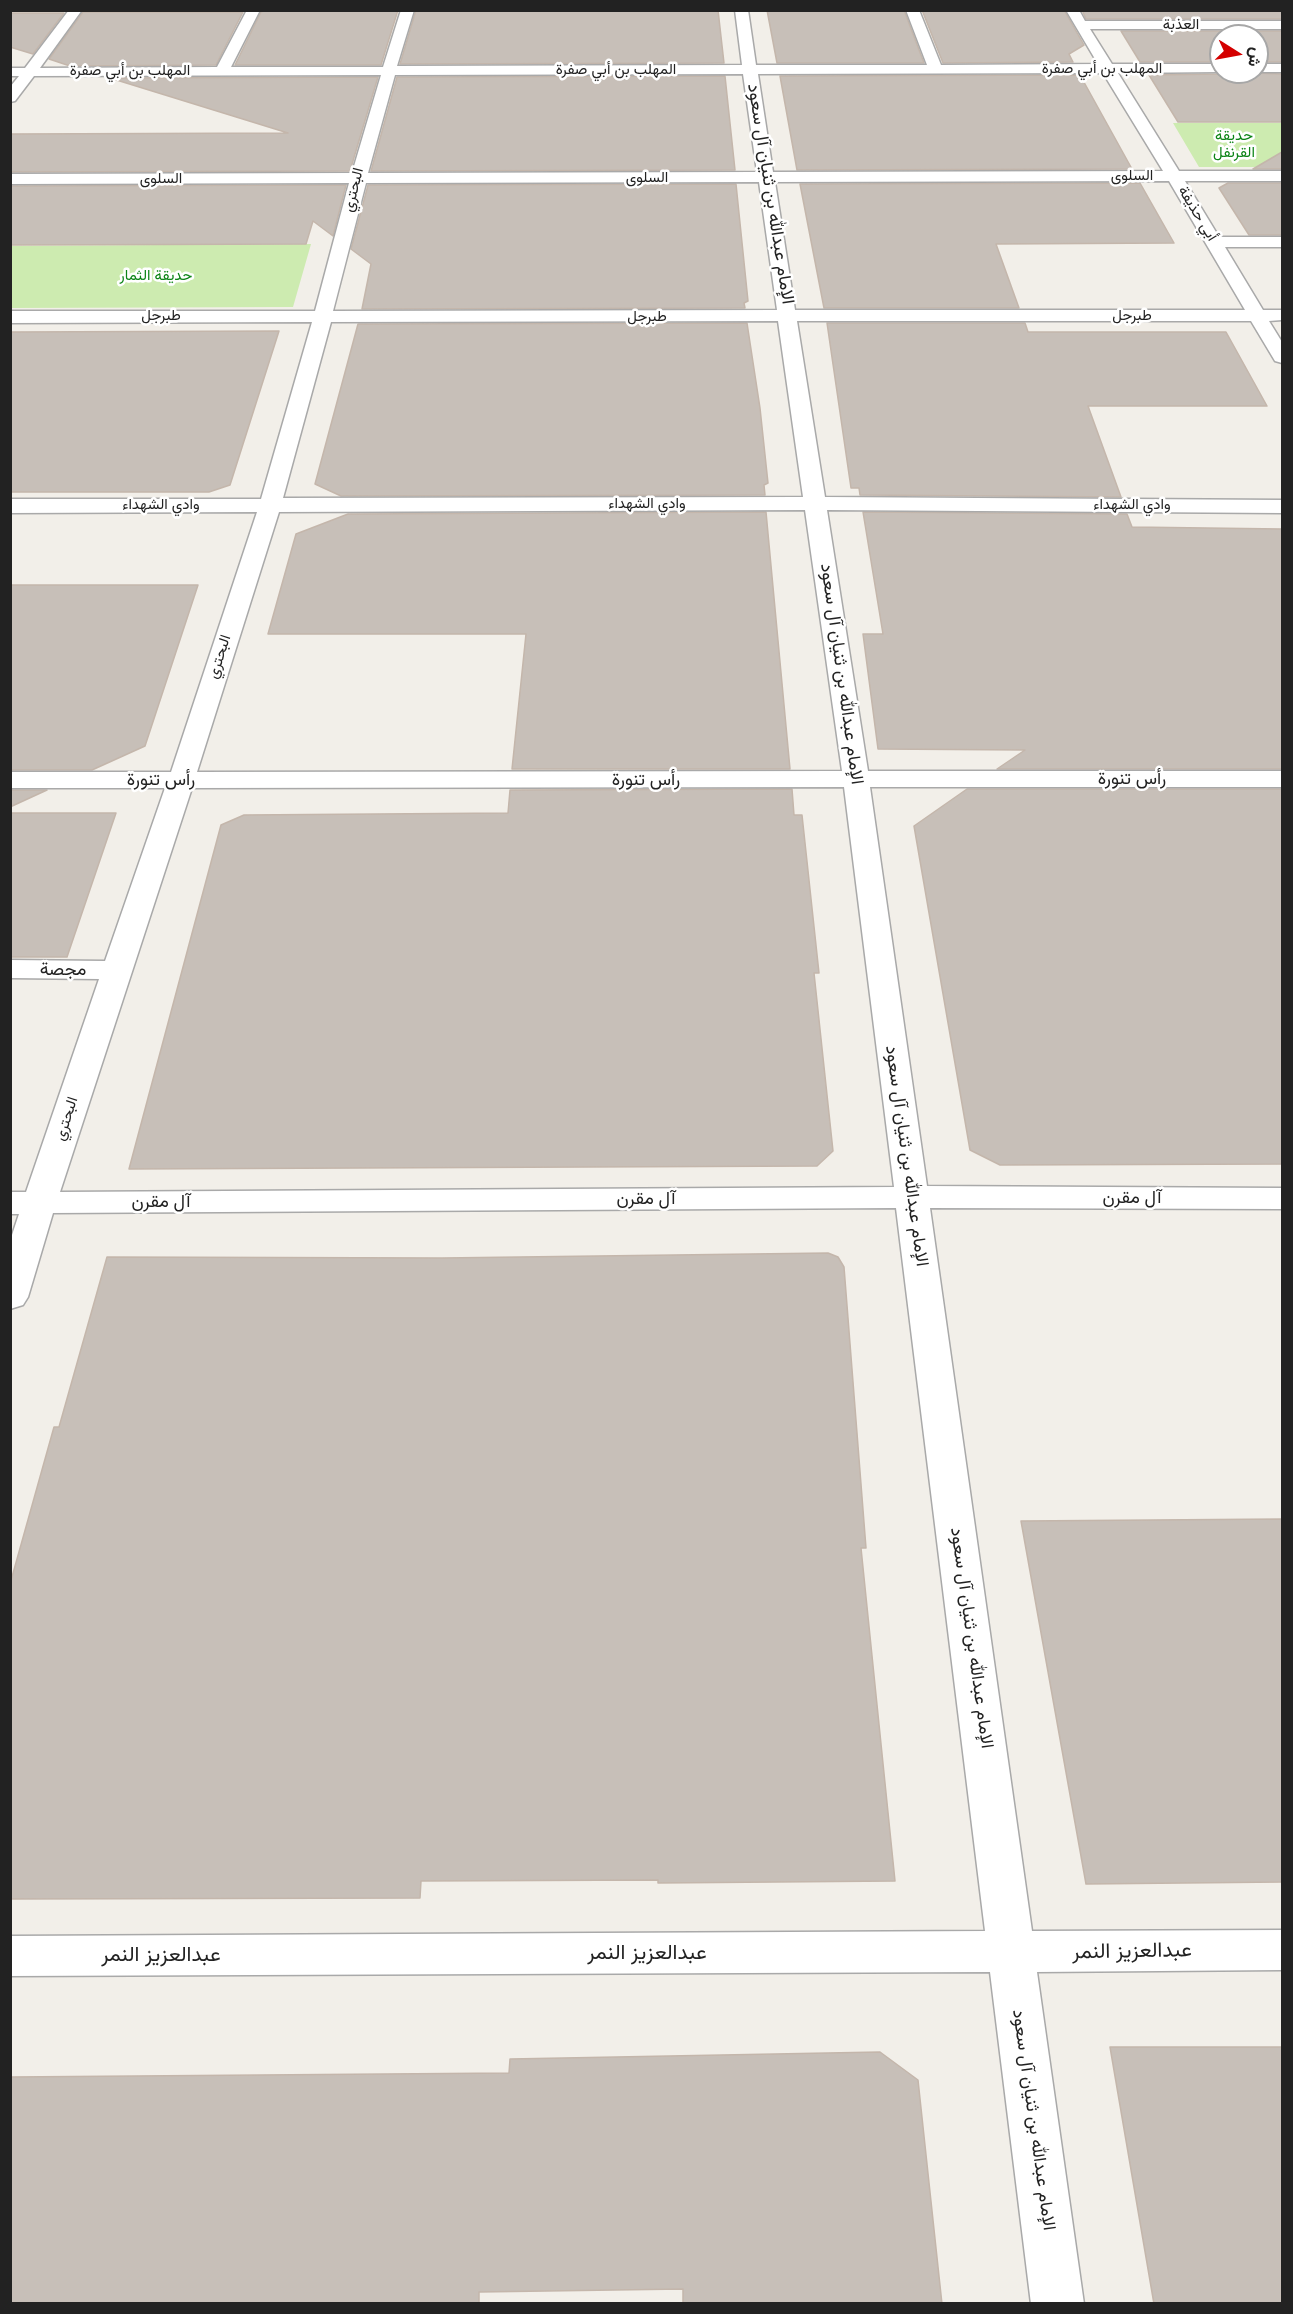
<!DOCTYPE html>
<html>
<head>
<meta charset="utf-8">
<style>
	body { margin:0 }
	#map { position:relative; width:1293px; height:2314px; overflow:hidden; background:#f2efe9; font-family:Poppins,Vazirmatn,sans-serif }
	canvas { display:block }
	.frame { position:absolute; inset:0; border:12px solid #222; pointer-events:none }
	.north { position:absolute; left:1209px; top:24px; width:60px; height:60px; box-sizing:border-box; background:#fff; border:2px solid #a7a7a7; border-radius:50%; rotate:101deg; font-size:16px; font-weight:700; line-height:24px; text-align:center; color:#222 }
	.north::after { content:''; display:block; margin:auto; width:21px; height:27px; background:#d40000; clip-path:polygon(50% 0,100% 100%,50% 72%,0 100%) }
</style>
</head>
<body>
<div id="map">
<canvas width="1293" height="2314"></canvas>
<div class="frame"></div>
<div class="north">ش</div>
</div>
<script>
const c = document.querySelector('canvas').getContext('2d');
c.lineJoin = 'round';
function fill(path, color) { c.fillStyle = color; c.fill(path, 'evenodd'); }
function trace(path, color, width, dash) { c.strokeStyle = color; c.lineWidth = width; c.lineCap = dash ? 'butt' : 'round'; c.setLineDash(dash || []); c.stroke(path); }
function drawText(font, color, halo, rows, align = 'center') {
  c.font = font + ' Poppins,Vazirmatn,sans-serif'; c.lineWidth = 5; c.setLineDash([]); c.textBaseline = 'middle'; c.strokeStyle = halo; c.fillStyle = color; for (const [text, x, y, turn = 0] of rows) {
    c.save(); c.translate(x, y); c.rotate((+turn || 0) * Math.PI / 180); c.textAlign = isNaN(turn) ? turn : align; if (halo) c.strokeText(text, 0, 0); c.fillText(text, 0, 0); c.restore();
  }
}
fill(new Path2D(`
	M 1173,123 L 1282,123 L 1282,167 L 1199,167 Z
	M 311,244 L 293,307 L 11,308 L 11,246 Z`), '#cdebb0');
const building = new Path2D(`
	M 267,10 L 398,10 L 381,65 L 235,65 L 261,12 Z
	M 416,10 L 718,10 L 724,63 L 400,64 Z
	M 767,10 L 904,10 L 924,63 L 777,63 Z
	M 922,10 L 1064,10 L 1084,45 L 1069,54 L 1073,62 L 943,63 Z
	M 1082,10 L 1282,10 L 1282,19 L 1086,19 Z
	M 83,12 L 243,12 L 216,65 L 70,66 L 49,59 Z
	M 10,13 L 64,13 L 33,54 L 10,47 Z
	M 1121,31 L 1282,31 L 1282,62 L 1257,62 L 1257,36 L 1221,36 L 1221,62 L 1140,62 Z
	M 1223,72 L 1282,74 L 1282,122 L 1178,122 L 1149,75 L 1221,74 Z
	M 1080,75 L 1132,169 L 797,170 L 780,76 Z
	M 725,76 L 735,170 L 371,171 L 397,77 Z
	M 378,77 L 350,171 L 10,172 L 10,134 L 288,133 L 110,78 Z
	M 1282,152 L 1282,169 L 1253,169 Z
	M 1140,183 L 1174,243 L 996,244 L 1019,308 L 824,308 L 800,184 Z
	M 1228,183 L 1282,183 L 1282,235 L 1249,235 L 1219,188 Z
	M 736,184 L 748,301 L 744,303 L 745,308 L 362,309 L 371,264 L 351,249 L 368,185 Z
	M 346,185 L 333,236 L 313,221 L 306,244 L 10,245 L 10,186 Z
	M 747,323 L 760,408 L 768,483 L 764,485 L 765,495 L 341,496 L 315,484 L 358,324 Z
	M 827,323 L 1025,323 L 1028,332 L 1226,332 L 1267,406 L 1088,406 L 1121,497 L 860,495 L 859,488 L 851,488 Z
	M 279,331 L 230,485 L 209,492 L 10,492 L 10,332 Z
	M 766,512 L 790,769 L 512,769 L 526,634 L 268,634 L 296,534 L 348,514 Z
	M 863,512 L 1127,514 L 1132,527 L 1282,529 L 1282,769 L 997,769 L 1025,750 L 878,749 L 863,634 L 883,634 Z
	M 10,585 L 198,585 L 145,746 L 92,770 L 10,770 Z
	M 792,789 L 794,815 L 802,815 L 819,973 L 814,973 L 833,1151 L 817,1166 L 129,1169 L 221,825 L 244,815 L 508,813 L 510,790 Z
	M 967,789 L 1282,789 L 1282,1164 L 1000,1165 L 970,1150 L 914,826 Z
	M 10,790 L 47,790 L 10,807 Z
	M 10,813 L 116,813 L 67,957 L 10,957 Z
	M 828,1253 L 838,1257 L 844,1267 L 866,1548 L 861,1548 L 895,1881 L 658,1883 L 658,1880 L 421,1881 L 420,1898 L 10,1899 L 10,1584 L 54,1427 L 59,1427 L 107,1257 L 442,1258 Z
	M 1282,1519 L 1282,1882 L 1086,1884 L 1021,1521 Z
	M 1110,2047 L 1282,2047 L 1282,2304 L 1154,2304 Z
	M 880,2052 L 918,2080 L 942,2304 L 683,2304 L 683,2289 L 479,2292 L 479,2304 L 10,2304 L 10,2077 L 509,2073 L 510,2059 Z`);
fill(building, '#c7bfb8');
trace(building, '#c4b6ab', 1.5);
const street = new Path2D(`
	M 69,10 L 82,10 L 40,68 L 217,67 L 247,10 L 260,10 L 231,67 L 383,67 L 401,10 L 414,10 L 397,66 L 742,65 L 735,10 L 748,10 L 756,65 L 927,65 L 906,10 L 919,10 L 941,65 L 1098,64 L 1066,10 L 1079,10 L 1085,21 L 1282,21 L 1282,29 L 1090,29 L 1112,64 L 1221,64 L 1221,72 L 1118,73 L 1179,171 L 1282,171 L 1282,181 L 1185,181 L 1219,237 L 1282,237 L 1282,247 L 1225,247 L 1263,310 L 1282,310 L 1282,320 L 1269,321 L 1282,342 L 1282,363 L 1275,361 L 1251,321 L 797,321 L 825,497 L 1282,500 L 1282,513 L 827,510 L 868,771 L 1282,771 L 1282,787 L 870,787 L 927,1186 L 1282,1188 L 1282,1209 L 930,1208 L 1032,1931 L 1282,1930 L 1282,1970 L 1037,1972 L 1084,2304 L 1031,2304 L 990,1972 L 10,1976 L 10,1936 L 985,1931 L 896,1208 L 53,1213 L 28,1297 L 23,1305 L 10,1309 L 10,1241 L 19,1214 L 10,1214 L 10,1192 L 26,1192 L 99,979 L 10,978 L 10,960 L 105,961 L 165,788 L 10,788 L 10,772 L 171,772 L 257,512 L 10,513 L 10,499 L 261,499 L 312,322 L 10,323 L 10,311 L 315,311 L 349,183 L 10,184 L 10,174 L 352,173 L 381,75 L 34,76 L 15,101 L 10,102 L 10,87 L 19,76 L 10,76 L 10,68 L 25,68 ZM 1103,73 L 1163,171 L 773,172 L 758,74 ZM 743,74 L 757,172 L 368,173 L 395,75 ZM 1169,181 L 1245,310 L 795,310 L 775,182 ZM 759,182 L 777,310 L 333,311 L 366,183 ZM 778,321 L 803,497 L 283,498 L 331,322 ZM 805,510 L 842,771 L 197,772 L 279,512 ZM 844,787 L 894,1187 L 60,1192 L 192,788 Z
	M 1257,64 L 1282,64 L 1282,72 L 1256,72 Z`);
trace(street, '#a9a9a9', 3);
fill(street, '#fff');
drawText('15px', '#222', '#fff', [
	["العذبة",1181,25],
	["المهلب بن أبي صفرة",1102,69],
	["المهلب بن أبي صفرة",616,70],
	["المهلب بن أبي صفرة",130,71],
	["السلوى",1132,176],
	["السلوى",647,178],
	["السلوى",161,179],
	["البحتري",354,190,-76],
	["أبي حذيفة",1197,214,59],
	["طبرجل",161,316],
	["طبرجل",1132,316],
	["طبرجل",647,317],
	["وادي الشهداء",647,504],
	["وادي الشهداء",161,505],
	["وادي الشهداء",1132,505],
	["البحتري",220,657,-72],
	["البحتري",67,1119,-72]
]);
drawText('15px', '#0c8416', '#fff', [
	["حديقة",1234,136],
	["القرنفل",1234,153],
	["حديقة الثمار",156,276]
]);
drawText('18px', '#222', '#fff', [
	["الإمام عبدالله بن ثنيان آل سعود",770,194,81],
	["الإمام عبدالله بن ثنيان آل سعود",841,674,82],
	["رأس تنورة",1132,779],
	["رأس تنورة",161,780],
	["رأس تنورة",646,780],
	["مجصة",63,970],
	["الإمام عبدالله بن ثنيان آل سعود",906,1156,82],
	["آل مقرن",1132,1198],
	["آل مقرن",646,1199],
	["آل مقرن",161,1202],
	["الإمام عبدالله بن ثنيان آل سعود",971,1638,82],
	["الإمام عبدالله بن ثنيان آل سعود",1033,2120,82]
]);
drawText('21px', '#222', '#fff', [
	["عبدالعزيز النمر",1132,1952,-1],
	["عبدالعزيز النمر",647,1954],
	["عبدالعزيز النمر",161,1956]
]);
</script>
</body>
</html>
